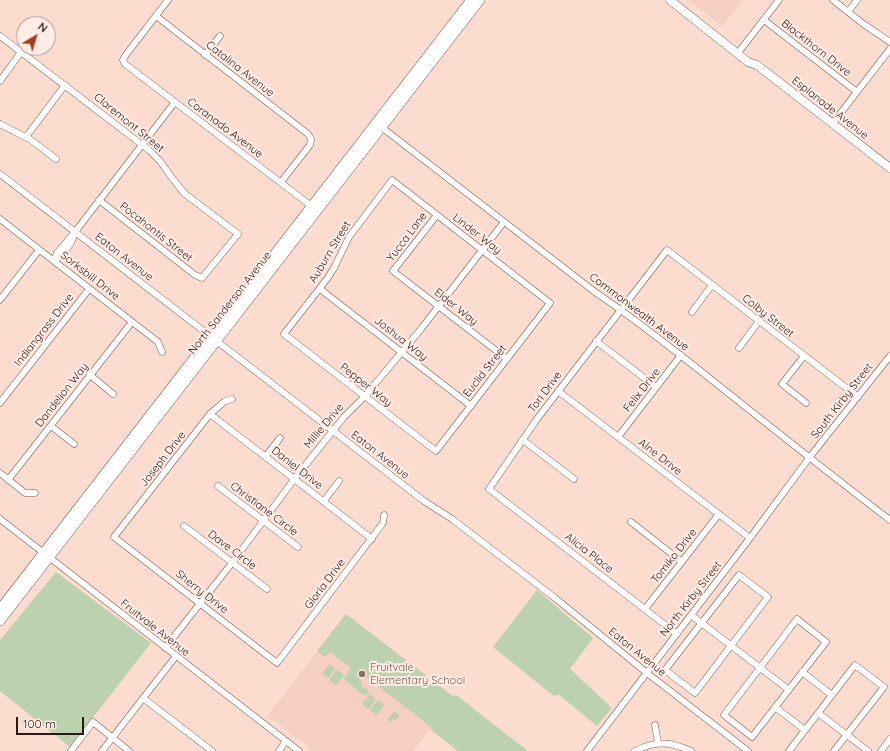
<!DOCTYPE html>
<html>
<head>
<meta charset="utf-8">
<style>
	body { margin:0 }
	#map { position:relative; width:890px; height:751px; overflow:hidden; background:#fbdccf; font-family:Quicksand,sans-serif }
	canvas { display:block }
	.north { position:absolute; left:16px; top:16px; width:40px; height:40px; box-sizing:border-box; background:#ffece5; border:1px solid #a89893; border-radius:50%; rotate:38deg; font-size:11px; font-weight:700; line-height:16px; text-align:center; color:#261b17 }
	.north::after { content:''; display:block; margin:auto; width:14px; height:18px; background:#a53d20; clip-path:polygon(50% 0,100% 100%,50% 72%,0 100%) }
	.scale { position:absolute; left:16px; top:717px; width:68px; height:18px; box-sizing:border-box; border:2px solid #261b17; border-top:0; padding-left:5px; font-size:12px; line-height:14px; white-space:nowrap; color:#261b17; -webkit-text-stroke:3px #ffece5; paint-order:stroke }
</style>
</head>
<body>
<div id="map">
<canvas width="890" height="751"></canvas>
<div class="north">N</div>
<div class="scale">100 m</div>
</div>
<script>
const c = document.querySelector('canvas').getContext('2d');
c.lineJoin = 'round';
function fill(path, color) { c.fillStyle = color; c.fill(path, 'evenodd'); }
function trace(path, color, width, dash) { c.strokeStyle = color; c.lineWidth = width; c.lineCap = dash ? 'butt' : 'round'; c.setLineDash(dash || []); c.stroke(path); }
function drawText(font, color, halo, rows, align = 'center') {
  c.font = font + ' Quicksand,sans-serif'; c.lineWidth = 4; c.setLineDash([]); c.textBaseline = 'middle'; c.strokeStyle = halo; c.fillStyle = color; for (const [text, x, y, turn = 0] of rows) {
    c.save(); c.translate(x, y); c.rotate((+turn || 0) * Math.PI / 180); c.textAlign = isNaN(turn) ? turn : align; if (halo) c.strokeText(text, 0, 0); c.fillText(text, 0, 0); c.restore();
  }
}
fill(new Path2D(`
	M 688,0 L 743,0 L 722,26 Z
	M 346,614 L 454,697 L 413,751 L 310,751 L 306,745 L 275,721 L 266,718 Z`), '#f5cfbf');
fill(new Path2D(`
	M 56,572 L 151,643 L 70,747 L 0,691 L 0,640 Z
	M 537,590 L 593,638 L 570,669 L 612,708 L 597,726 L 558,694 L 555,697 L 493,647 Z
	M 346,614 L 454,697 L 456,695 L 528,751 L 458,751 L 430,729 L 431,727 L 360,672 L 356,676 L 362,681 L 361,685 L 369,691 L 367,695 L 362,694 L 344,679 L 351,668 L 330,652 L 325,657 L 317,651 Z
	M 329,664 L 335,669 L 328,678 L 322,674 Z
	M 337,669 L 344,675 L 336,685 L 329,680 Z
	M 370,694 L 376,699 L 369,709 L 362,704 Z
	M 378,700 L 384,705 L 377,715 L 370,710 Z
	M 394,711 L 399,715 L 396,720 L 393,719 L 391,722 L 387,720 Z`), '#bcd2af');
const minor = new Path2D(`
	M 168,0 L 125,56 L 123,60 L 125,64 L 314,208
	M 833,0 L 862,23 L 890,42
	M 848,12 L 857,0
	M 156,16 L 308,134 L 311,139 L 310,145 L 281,182
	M 764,20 L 857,92
	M 0,36 L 149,150 L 160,161 L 172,178 L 185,194 L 238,234 L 202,278 L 195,275 L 99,200
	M 741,49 L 779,0
	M 205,55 L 220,36
	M 0,81 L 21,52
	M 833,123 L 890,49
	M 0,124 L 31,140 L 56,159
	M 380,126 L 595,292 C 647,327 694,366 742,404 C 791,443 840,482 890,520
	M 26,137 L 65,85
	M 0,174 L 424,501 L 452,519 L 555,598 L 647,673 L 748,751
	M 392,180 L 550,303 L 436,451 L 284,334 L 327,279 L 334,268 L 349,237 Z
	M 437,215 L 393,271 L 507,359
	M 0,219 L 158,342 L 162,352
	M 75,232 C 72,244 64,254 54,261 L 57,253 L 75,232 L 175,102
	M 320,289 L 471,406
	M 0,300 L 39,250
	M 692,312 L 712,285
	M 596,341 L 656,387
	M 739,348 L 759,321
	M 804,356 L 782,384 L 806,403
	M 90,375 L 113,394
	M 558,391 L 750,538
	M 232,399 L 225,401 L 210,414 L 114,537 L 277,663 L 383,523 L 384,515
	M 0,403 L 89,289
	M 210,414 L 372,539
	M 51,426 L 74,444
	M 618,437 L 681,355
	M 523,440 L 574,479
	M 266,456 L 280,438
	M 0,473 L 25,493 L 35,493
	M 8,480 L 132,322
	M 218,486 L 298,547
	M 324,501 L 339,481
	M 0,519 L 299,751
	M 631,522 L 682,562
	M 184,526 L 267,589
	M 739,575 L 768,597 L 695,693 L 665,670 Z
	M 645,609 L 719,514
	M 691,615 L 789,690
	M 797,619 L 826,642 L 752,737 L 724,715 Z
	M 677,634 L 489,489 L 537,419 L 667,250 L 858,397
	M 165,648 L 232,563 L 295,478 L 344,417 L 365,396 L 421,329 L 504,222
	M 802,672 L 832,695
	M 143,698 L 212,751
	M 775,707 L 805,730
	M 818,713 L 868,751
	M 655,725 L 658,743
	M 71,751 L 93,722 L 129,751
	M 102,751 L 176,656
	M 279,751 L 286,741
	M 587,751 L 750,538 L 809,458 L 890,356
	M 635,751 C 656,740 671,742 691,751
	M 789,751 L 855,665 L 884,687 L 834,751
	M 881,751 L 890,739`);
const major = new Path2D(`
	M 670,0 L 748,62 L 757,65 L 890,168`);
const highway = new Path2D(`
	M 0,609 L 471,0
	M 0,621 L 480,0`);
trace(minor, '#765c51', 7);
trace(major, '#765c51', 9);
trace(highway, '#765c51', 10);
trace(minor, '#fff', 6);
trace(major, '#fff', 8);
trace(highway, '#fff', 9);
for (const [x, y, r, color] of [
	[362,674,4,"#8d6e63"]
]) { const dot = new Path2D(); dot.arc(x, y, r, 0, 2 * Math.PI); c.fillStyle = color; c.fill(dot); trace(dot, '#ffece5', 1.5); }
drawText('11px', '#261b17', '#ffece5', [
	["Blackthorn Drive",816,48,38],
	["Catalina Avenue",240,69,38],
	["Esplanade Avenue",830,108,38],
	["Claremont Street",129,123,39],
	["Coranado Avenue",225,128,37],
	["Pocahontis Street",156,232,38],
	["Linder Way",477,234,38],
	["Yucca Lane",407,237,-53],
	["Auburn Street",330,252,-59],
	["Eaton Avenue",124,257,38],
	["Sorksbill Drive",90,276,38],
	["North Sanderson Avenue",230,303,-52],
	["Elder Way",456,307,38],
	["Commonwealth Avenue",639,312,37],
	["Colby Street",768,316,38],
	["Indiangrass Drive",44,330,-52],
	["Joshua Way",401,339,38],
	["Euclid Street",485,371,-52],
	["Pepper Way",366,385,38],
	["Felix Drive",642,390,-52],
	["Tori Drive",545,392,-53],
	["Dandelion Way",62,395,-52],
	["South Kirby Street",842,401,-52],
	["Millie Drive",324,426,-50],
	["Eaton Avenue",380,455,38],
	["Alne Drive",660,457,38],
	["Joseph Drive",163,459,-52],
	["Daniel Drive",297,468,38],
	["Christiane Circle",264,509,37],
	["Dave Circle",232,550,37],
	["Alicia Place",589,553,38],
	["Tomiko Drive",674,556,-52],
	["Gloria Drive",325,584,-53],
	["Sherry Drive",202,592,38],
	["North Kirby Street",691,599,-52],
	["Fruitvale Avenue",155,628,38],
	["Eaton Avenue",637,652,39]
]);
drawText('11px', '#785e54', '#ffece5', [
	["Fruitvale",370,668],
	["Elementary School",370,681]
], 'left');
</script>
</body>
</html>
